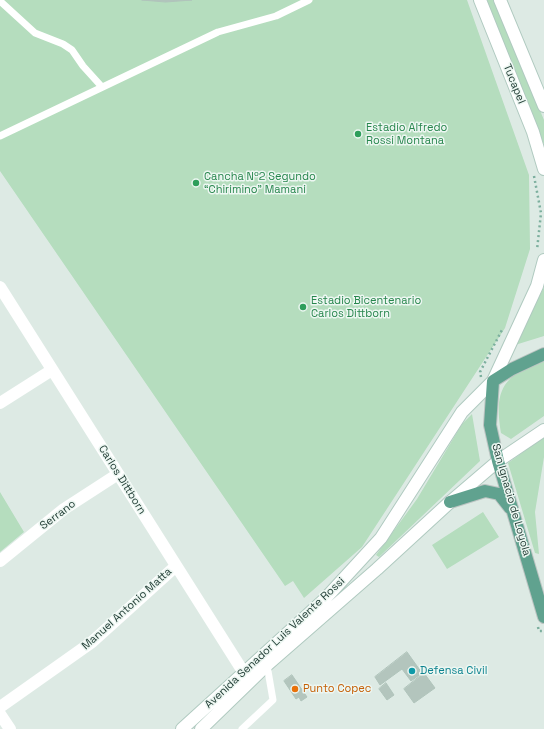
<!DOCTYPE html>
<html>
<head>
<meta charset="utf-8">
<style>
	body { margin:0 }
	canvas { display:block; background:#ddeae4 }
</style>
</head>
<body>
<canvas width="544" height="729"></canvas>
<script>
const c = document.querySelector('canvas').getContext('2d');
c.lineJoin = 'round';
function fill(path, color) { c.fillStyle = color; c.fill(path, 'evenodd'); }
function trace(path, color, width, dash) { c.strokeStyle = color; c.lineWidth = width; c.lineCap = dash ? 'butt' : 'round'; c.setLineDash(dash || []); c.stroke(path); }
function drawText(font, color, halo, rows, align = 'center') {
  c.font = font + ' "Space Grotesk",sans-serif'; c.lineWidth = 3; c.setLineDash([]); c.textBaseline = 'middle'; c.strokeStyle = halo; c.fillStyle = color; for (const [text, x, y, turn = 0] of rows) {
    c.save(); c.translate(x, y); c.rotate((+turn || 0) * Math.PI / 180); c.textAlign = isNaN(turn) ? turn : align; if (halo) c.strokeText(text, 0, 0); c.fillText(text, 0, 0); c.restore();
  }
}
fill(new Path2D(`
	M 0,0 L 467,0 L 529,175 L 530,249 L 505,328 L 362,547 L 304,598 L 293,581 L 285,586 L 0,171 Z
	M 487,0 L 494,0 L 544,120 L 544,145 Z
	M 544,285 L 544,336 L 515,345 L 544,287 Z
	M 544,361 L 544,416 L 511,439 L 501,433 C 498,412 495,391 513,376 C 521,369 535,365 544,361 Z
	M 472,414 L 480,461 L 379,557 L 376,555 L 417,499 L 462,424 Z
	M 544,437 L 544,457 L 535,512 L 539,554 L 535,553 L 508,463 Z
	M 0,492 L 24,532 L 0,552 Z
	M 483,512 L 499,537 L 447,569 L 432,545 Z`), '#b5ddbe');
const building = new Path2D(`
	M 142,0 L 192,0 L 166,2 Z
	M 407,652 L 422,673 L 411,681 L 402,669 L 380,685 L 375,677 Z
	M 424,673 L 435,688 L 414,703 L 404,689 Z
	M 292,675 L 307,697 L 301,701 L 299,697 L 296,699 L 284,681 Z
	M 386,683 L 394,695 L 387,700 L 379,689 Z`);
fill(building, '#b3c5bd');
trace(building, '#b0c4bb', 1);
const secondary = new Path2D(`
	M 480,0 L 533,132 L 544,169
	M 500,0 L 544,106
	M 182,729 L 324,600 L 381,538 L 462,412 L 493,381 L 537,286 L 544,260
	M 201,729 L 267,665 L 377,569 L 450,502 L 498,461 L 544,430`);
const primary = new Path2D(`
	M 544,354 L 512,369 L 493,381 L 490,425 L 498,461 L 544,617
	M 450,502 L 485,491 L 499,494 L 510,508`);
trace(secondary, '#b0cac0', 14);
trace(primary, '#bcc4c2', 14);
trace(new Path2D(`
	M 534,176 L 541,213 L 537,250
	M 481,377 L 480,372 L 503,328
	M 538,627 L 539,631 L 544,631`), '#7caf9e', 2.5, [2, 3]);
trace(new Path2D(`
	M 0,1 L 35,33 L 63,44 L 72,50 L 83,66 L 102,87
	M 0,136 L 218,32 L 276,16 L 309,0
	M 242,729 L 273,700 L 267,665`), '#fff', 7);
trace(new Path2D(`
	M 0,287 L 244,673
	M 0,403 L 52,370
	M 0,561 L 64,509 L 118,474
	M 0,707 L 92,642 L 176,566
	M 0,714 L 10,729`), '#fff', 12);
trace(secondary, '#fff', 12);
trace(primary, '#60a28f', 12);
for (const [x, y, r, color] of [
	[358,134,4,"#2e9e5b"],
	[196,183,4,"#2e9e5b"],
	[303,307,4,"#2e9e5b"],
	[412,671,4,"#0f9aa8"],
	[295,689,4,"#e8710a"]
]) { const dot = new Path2D(); dot.arc(x, y, r, 0, 2 * Math.PI); c.fillStyle = color; c.fill(dot); trace(dot, '#edf7f2', 1.5); }
drawText('11px', '#1e3a32', '#edf7f2', [
	["Tucapel",514,84,68],
	["Carlos Dittborn",122,480,58],
	["San Ignacio de Loyola",511,500,74],
	["Serrano",58,515,-37],
	["Manuel Antonio Matta",127,609,-42],
	["Avenida Senador Luis Valente Rossi",275,643,-43]
]);
drawText('11px', '#27864d', '#edf7f2', [
	["Estadio Alfredo",366,128],
	["Rossi Montana",366,141],
	["Cancha Nº2 Segundo",204,177],
	["“Chirimino” Mamani",204,190],
	["Estadio Bicentenario",311,301],
	["Carlos Dittborn",311,314]
], 'left');
drawText('11px', '#0d838f', '#edf7f2', [
	["Defensa Civil",420,671]
], 'left');
drawText('11px', '#c56008', '#edf7f2', [
	["Punto Copec",303,689]
], 'left');
</script>
</body>
</html>
